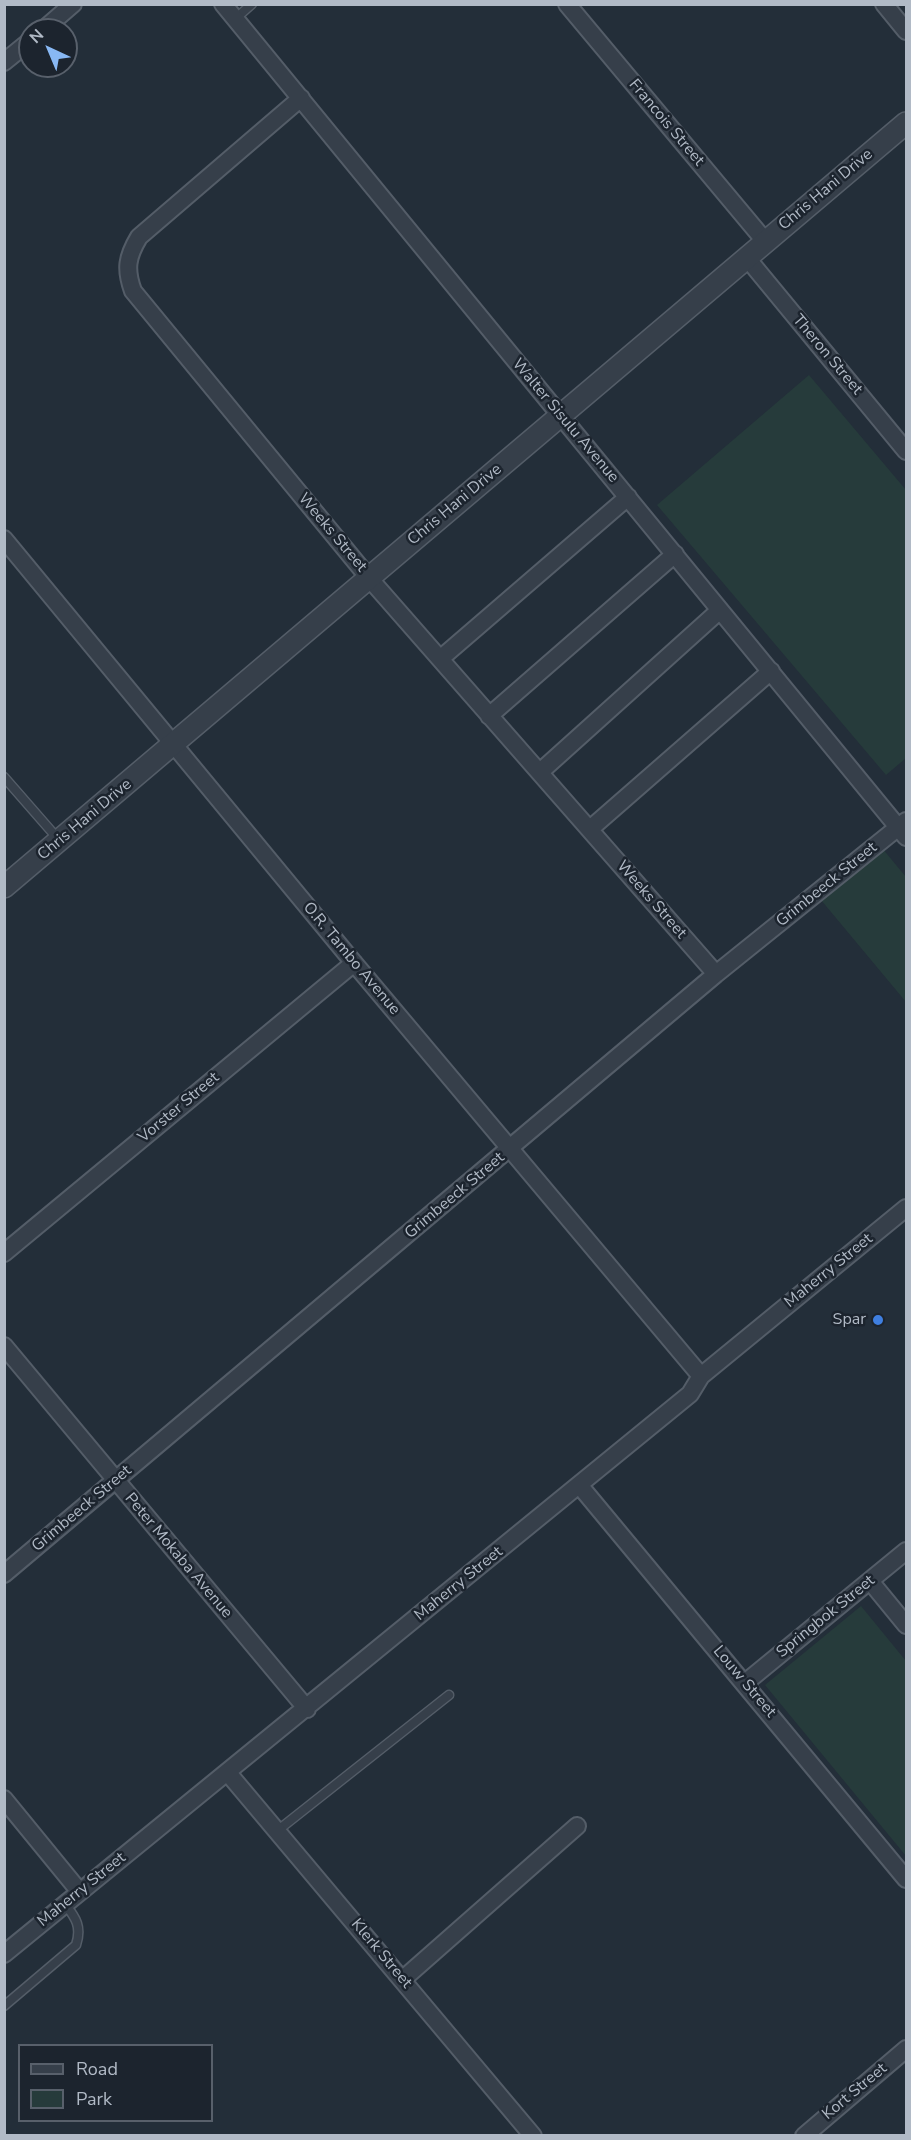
<!DOCTYPE html>
<html>
<head>
<meta charset="utf-8">
<style>
	body { margin:0 }
	#map { position:relative; width:911px; height:2140px; overflow:hidden; background:#232e39; font-family:"Nunito Sans",sans-serif }
	canvas { display:block }
	.frame { position:absolute; inset:0; border:6px solid #b1bac6; pointer-events:none }
	.legend { position:absolute; left:18px; top:2044px; width:195px; height:78px; box-sizing:border-box; background:#1c242e; border:2px solid #58606b; margin:0; padding:8px 10px; list-style:none; font-size:18px; color:#b1bac6 }
	.legend li { display:flex; align-items:center; gap:12px; height:30px }
	.legend b { width:30px; border:2px solid #58606b }
	.north { position:absolute; left:18px; top:18px; width:60px; height:60px; box-sizing:border-box; background:#1c242e; border:2px solid #58606b; border-radius:50%; rotate:316deg; font-size:16px; font-weight:700; line-height:24px; text-align:center; color:#b1bac6 }
	.north::after { content:''; display:block; margin:auto; width:21px; height:27px; background:#88b8f4; clip-path:polygon(50% 0,100% 100%,50% 72%,0 100%) }
</style>
</head>
<body>
<div id="map">
<canvas width="911" height="2140"></canvas>
<div class="frame"></div>
<ul class="legend">
<li><b style="height:8px;background:#363f4a"></b>Road</li>
<li><b style="height:16px;background:#263b3b"></b>Park</li>
</ul>
<div class="north">N</div>
</div>
<script>
const c = document.querySelector('canvas').getContext('2d');
c.lineJoin = 'round';
function fill(path, color) { c.fillStyle = color; c.fill(path, 'evenodd'); }
function trace(path, color, width, dash) { c.strokeStyle = color; c.lineWidth = width; c.lineCap = dash ? 'butt' : 'round'; c.setLineDash(dash || []); c.stroke(path); }
function drawText(font, color, halo, rows, align = 'center') {
  c.font = font + ' "Nunito Sans",sans-serif'; c.lineWidth = 5; c.setLineDash([]); c.textBaseline = 'middle'; c.strokeStyle = halo; c.fillStyle = color; for (const [text, x, y, turn = 0] of rows) {
    c.save(); c.translate(x, y); c.rotate((+turn || 0) * Math.PI / 180); c.textAlign = isNaN(turn) ? turn : align; if (halo) c.strokeText(text, 0, 0); c.fillText(text, 0, 0); c.restore();
  }
}
fill(new Path2D(`
	M 809,375 L 906,490 L 906,758 L 886,775 L 657,505 Z
	M 882,848 L 906,877 L 906,1002 L 821,900 Z
	M 861,1606 L 906,1661 L 906,1856 L 765,1685 Z`), '#263b3b');
const service = new Path2D(`
	M 235,19 L 252,4
	M 4,777 L 59,840
	M 277,1831 L 449,1695
	M 4,2006 L 76,1945 C 82,1927 76,1918 65,1904`);
const minor = new Path2D(`
	M 223,4 L 906,837
	M 567,4 L 765,241
	M 884,4 L 906,31
	M 43,30 L 73,4
	M 4,62 L 30,41
	M 301,98 L 139,237 C 127,257 125,269 133,291 L 369,578 L 716,974
	M 747,258 L 906,451
	M 4,539 L 354,963 L 701,1376
	M 440,659 L 628,497
	M 489,716 L 675,554
	M 540,772 L 720,610
	M 590,829 L 771,671
	M 4,1253 L 354,963
	M 4,1346 L 307,1709
	M 580,1486 L 906,1879
	M 4,1574 L 716,974 L 906,821
	M 870,1581 L 906,1625
	M 745,1683 L 906,1551
	M 228,1773 L 533,2136
	M 4,1799 L 80,1892
	M 4,1954 L 690,1394 L 701,1376 L 906,1208
	M 402,1980 L 577,1826
	M 804,2136 L 906,2049`);
const tertiary = new Path2D(`
	M 4,887 L 906,123`);
trace(service, '#545d68', 11);
trace(minor, '#545d68', 20);
trace(tertiary, '#545d68', 24);
trace(service, '#363f4a', 8);
trace(minor, '#363f4a', 16);
trace(tertiary, '#363f4a', 21);
for (const [x, y, r, color] of [
	[878,1320,6,"#3f7fe0"]
]) { const dot = new Path2D(); dot.arc(x, y, r, 0, 2 * Math.PI); c.fillStyle = color; c.fill(dot); trace(dot, '#1c242e', 2); }
drawText('16px', '#b1bac6', '#1c242e', [
	["Francois Street",666,123,50],
	["Chris Hani Drive",826,190,-40],
	["Theron Street",827,355,50],
	["Walter Sisulu Avenue",565,421,50],
	["Chris Hani Drive",455,505,-40],
	["Weeks Street",332,533,50],
	["Chris Hani Drive",85,820,-40],
	["Grimbeeck Street",827,885,-39],
	["Weeks Street",651,900,49],
	["O.R. Tambo Avenue",351,959,50],
	["Vorster Street",179,1108,-40],
	["Grimbeeck Street",455,1196,-40],
	["Maherry Street",829,1271,-39],
	["Grimbeeck Street",82,1509,-40],
	["Peter Mokaba Avenue",178,1556,50],
	["Maherry Street",459,1584,-39],
	["Springbok Street",826,1617,-39],
	["Louw Street",744,1682,50],
	["Maherry Street",82,1890,-39],
	["Klerk Street",381,1954,50],
	["Kort Street",855,2092,-40]
]);
drawText('16px', '#b1bac6', '#1c242e', [
	["Spar",866,1320]
], 'right');
</script>
</body>
</html>
